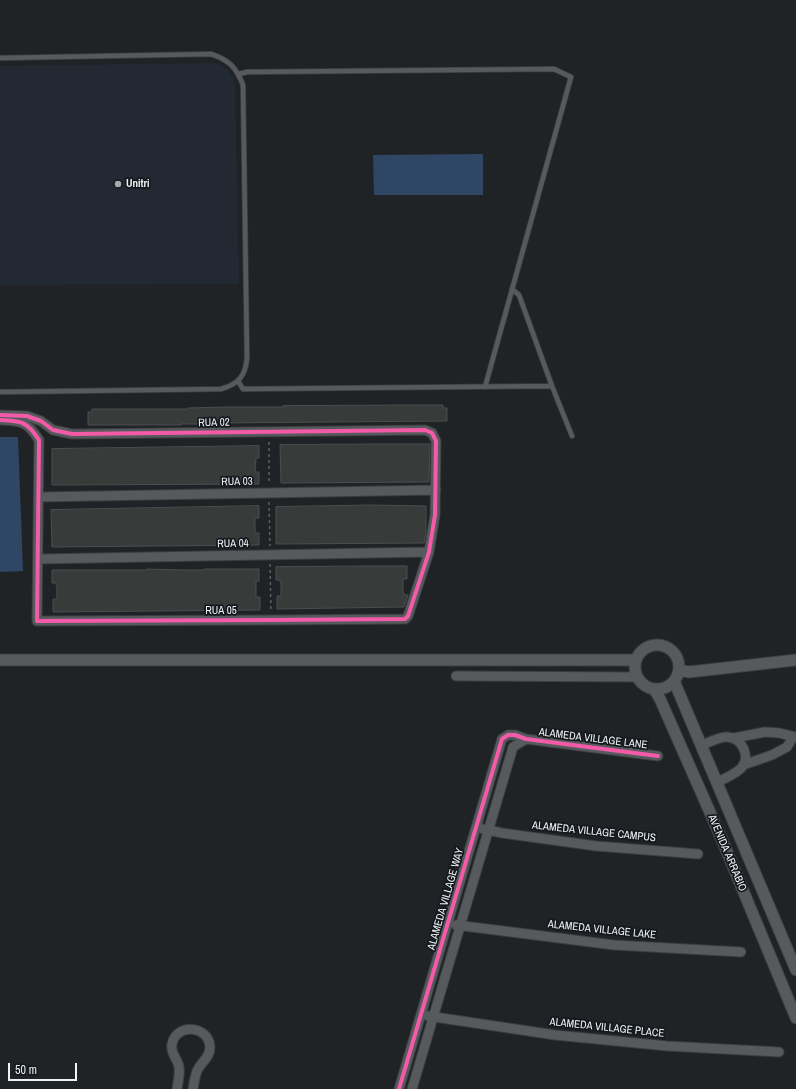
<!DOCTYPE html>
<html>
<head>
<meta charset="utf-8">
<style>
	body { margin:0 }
	#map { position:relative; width:796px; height:1089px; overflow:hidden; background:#202326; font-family:"Archivo Narrow",sans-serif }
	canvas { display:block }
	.scale { position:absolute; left:8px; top:1063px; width:69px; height:18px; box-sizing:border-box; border:2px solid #eff2f6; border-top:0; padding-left:5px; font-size:12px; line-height:14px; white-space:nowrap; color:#eff2f6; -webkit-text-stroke:3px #14191e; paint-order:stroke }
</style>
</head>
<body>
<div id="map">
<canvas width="796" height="1089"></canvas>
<div class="scale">50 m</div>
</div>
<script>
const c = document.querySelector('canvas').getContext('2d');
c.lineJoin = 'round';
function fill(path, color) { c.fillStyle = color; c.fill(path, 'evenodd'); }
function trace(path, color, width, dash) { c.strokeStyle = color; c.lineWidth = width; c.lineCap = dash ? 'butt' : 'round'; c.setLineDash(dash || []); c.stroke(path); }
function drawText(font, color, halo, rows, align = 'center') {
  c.font = font + ' "Archivo Narrow",sans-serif'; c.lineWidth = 3.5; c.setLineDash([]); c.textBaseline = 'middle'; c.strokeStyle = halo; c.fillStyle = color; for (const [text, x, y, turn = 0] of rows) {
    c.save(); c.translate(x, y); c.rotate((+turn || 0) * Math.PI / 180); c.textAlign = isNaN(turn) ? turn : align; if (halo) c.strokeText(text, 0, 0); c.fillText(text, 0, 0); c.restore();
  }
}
fill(new Path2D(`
	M 215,63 L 222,66 L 228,70 L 233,77 L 235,84 L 239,284 L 0,285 L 0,66 Z`), '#222933');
fill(new Path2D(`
	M 483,154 L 483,195 L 374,195 L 373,155 Z
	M 0,437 L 18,437 L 23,571 L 0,572 Z`), '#2f4664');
const building = new Path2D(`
	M 416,405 L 443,405 L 443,408 L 447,408 L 447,421 L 220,423 L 220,424 L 181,424 L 181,425 L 88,425 L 88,412 L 92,412 L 92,409 L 188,409 L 188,408 L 226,407 L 283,407 L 283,406 Z
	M 375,444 L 430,444 L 429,482 L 281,483 L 280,445 Z
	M 259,446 L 259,458 L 256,458 L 255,472 L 259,472 L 259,484 L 52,485 L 52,449 Z
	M 371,505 L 426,506 L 426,532 L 424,543 L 276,544 L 276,507 Z
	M 259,506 L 259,518 L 255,518 L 255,533 L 259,533 L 259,545 L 52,547 L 51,510 Z
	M 371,566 L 407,566 L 407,579 L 403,579 L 403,593 L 404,593 L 404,595 L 408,595 L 404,607 L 277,609 L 277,596 L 281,596 L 281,582 L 280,582 L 280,580 L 276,580 L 276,567 Z
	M 147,569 L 183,570 L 204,570 L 204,569 L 259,569 L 259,581 L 256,581 L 256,597 L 260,597 L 260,610 L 53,612 L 53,599 L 57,599 L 57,585 L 56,585 L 56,583 L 52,583 L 52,570 L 147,570 Z`);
fill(building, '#393a3a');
trace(building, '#4c4d4e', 1);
const service = new Path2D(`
	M 0,58 L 211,54 C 229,60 236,67 243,85 L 247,357 C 246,375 239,384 221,389 L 0,392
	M 239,74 L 247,72 L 554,69 L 571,77 L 485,387
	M 512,289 L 519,295 L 552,386 L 572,436
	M 238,381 L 243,389 L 552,386`);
const minor = new Path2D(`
	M 0,415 L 27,416 L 41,421 L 53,430 L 72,434 L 425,430 L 432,433 L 436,441 L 435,515 L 429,552 L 409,613 L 408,616 L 405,619 L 271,620 L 37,621 L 39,440 C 27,421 21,421 0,420
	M 39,497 L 436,490
	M 38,559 L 429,552
	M 456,676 L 637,677
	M 734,738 L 765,732 L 779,733 L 796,737
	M 702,745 C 710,742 720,736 728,737 C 744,739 752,760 739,770 C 733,775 724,779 717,782
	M 743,765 L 772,755 L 787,747 L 793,737
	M 483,829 L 502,833 L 596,846 L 698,854
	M 456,925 L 614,945 L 741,952
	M 428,1016 L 555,1035 L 667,1046 L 779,1052
	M 177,1089 C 178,1082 180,1074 179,1067 C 178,1059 170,1054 172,1044 C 176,1023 209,1025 210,1047 C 210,1058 201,1062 197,1071 C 195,1076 194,1083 193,1089
	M 399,1089 L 502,739 L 508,735 L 515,735 L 526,739 L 658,756
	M 412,1089 L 513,747 L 526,739`);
const tertiary = new Path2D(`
	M635 667a22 22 0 1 1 44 0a22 22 0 1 1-44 0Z
	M 0,660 L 636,660
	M 679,670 L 689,672 L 796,660
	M 674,681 L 796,970
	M 654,689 L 660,699 L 720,835 L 796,1018`);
trace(service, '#3b3e40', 6);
trace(minor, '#3b3e40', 11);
trace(tertiary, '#3b3e40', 13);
trace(new Path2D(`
	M 269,442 L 269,484
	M 269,502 L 270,546
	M 270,564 L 271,612`), '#5c5f62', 1.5, [3, 3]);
trace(service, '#575a5c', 4.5);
trace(minor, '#575a5c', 9);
trace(tertiary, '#575a5c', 11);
trace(new Path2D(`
	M 0,415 L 27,416 L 41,421 L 53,430 L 72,434 L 425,430 L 432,433 L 436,441 L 435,515 L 429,552 L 409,613 L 408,616 L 405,619 L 271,620 L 37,621 L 39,440 C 27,421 21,421 0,420
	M 399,1089 L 502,739 L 508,735 L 515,735 L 526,739 L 658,756`), '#f35aa7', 4);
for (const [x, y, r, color] of [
	[118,184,4,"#a7aaad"]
]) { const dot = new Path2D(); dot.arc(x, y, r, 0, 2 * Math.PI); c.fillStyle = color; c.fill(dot); trace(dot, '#14191e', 1.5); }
drawText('bold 11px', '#eff2f6', '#14191e', [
	["Unitri",126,184]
], 'left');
drawText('11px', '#eff2f6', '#14191e', [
	["RUA 02",214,423,-1],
	["RUA 03",237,482,-1],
	["RUA 04",233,544,-1],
	["RUA 05",221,611],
	["ALAMEDA VILLAGE LANE",593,739,7],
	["ALAMEDA VILLAGE CAMPUS",594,832,6],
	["AVENIDA ARRABIO",727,853,67],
	["ALAMEDA VILLAGE WAY",446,899,-74],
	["ALAMEDA VILLAGE LAKE",602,930,6],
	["ALAMEDA VILLAGE PLACE",607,1028,6]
]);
</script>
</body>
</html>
